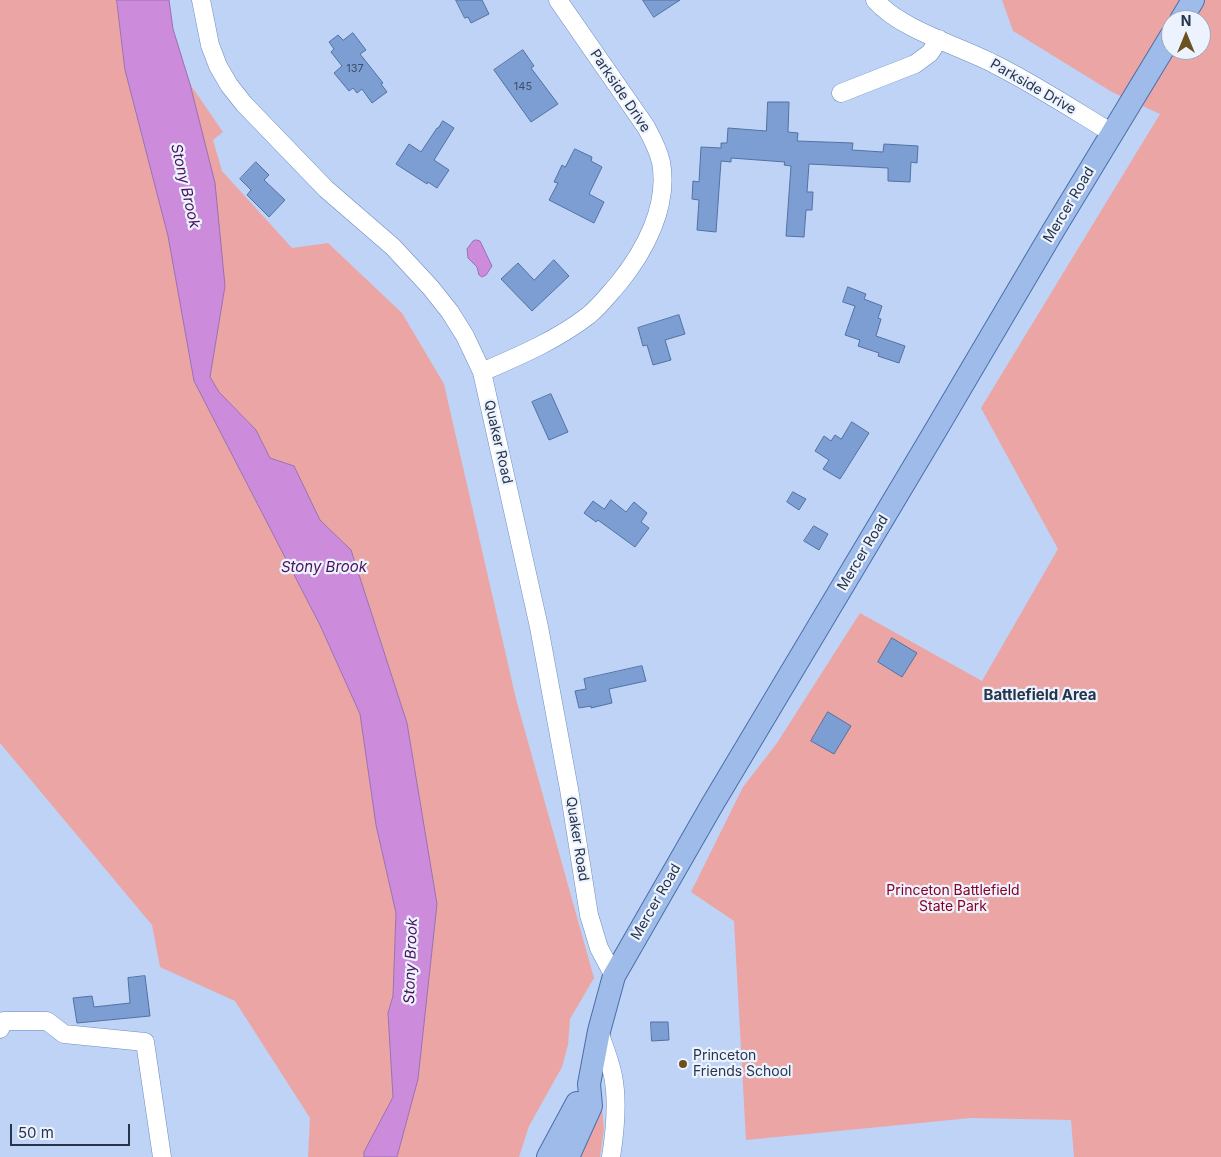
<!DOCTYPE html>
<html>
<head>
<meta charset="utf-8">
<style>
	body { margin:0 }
	#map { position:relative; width:1221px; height:1157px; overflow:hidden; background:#bed3f5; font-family:Inter,sans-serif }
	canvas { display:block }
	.north { position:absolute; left:1161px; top:10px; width:50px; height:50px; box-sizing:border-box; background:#ecf3ff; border:1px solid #9da7b7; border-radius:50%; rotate:0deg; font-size:14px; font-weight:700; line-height:20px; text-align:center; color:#27344a }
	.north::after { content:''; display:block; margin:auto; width:18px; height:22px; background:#6b5122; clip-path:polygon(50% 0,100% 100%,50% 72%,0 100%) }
	.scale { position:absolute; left:10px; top:1124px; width:120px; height:22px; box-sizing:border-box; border:2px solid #27344a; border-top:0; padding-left:6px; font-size:15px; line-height:18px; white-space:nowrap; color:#27344a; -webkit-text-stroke:4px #ecf3ff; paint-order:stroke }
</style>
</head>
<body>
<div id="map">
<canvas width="1221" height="1157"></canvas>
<div class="north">N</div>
<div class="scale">50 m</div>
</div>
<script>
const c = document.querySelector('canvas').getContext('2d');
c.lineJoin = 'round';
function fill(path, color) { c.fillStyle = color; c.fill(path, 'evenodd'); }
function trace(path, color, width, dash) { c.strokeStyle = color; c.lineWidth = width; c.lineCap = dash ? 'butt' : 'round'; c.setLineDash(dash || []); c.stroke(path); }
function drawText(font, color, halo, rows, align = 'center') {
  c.font = font + ' Inter,sans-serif'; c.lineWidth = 4.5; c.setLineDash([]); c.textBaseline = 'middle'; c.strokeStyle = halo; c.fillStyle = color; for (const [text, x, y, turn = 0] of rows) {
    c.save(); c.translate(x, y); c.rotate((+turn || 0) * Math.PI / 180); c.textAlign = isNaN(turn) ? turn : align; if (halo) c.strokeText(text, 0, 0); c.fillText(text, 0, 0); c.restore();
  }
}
fill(new Path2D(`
	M 0,0 L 117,0 L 125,70 L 168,236 L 194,381 L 320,625 L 360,714 L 376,825 L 396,913 L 393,996 L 388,1013 L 393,1097 L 365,1152 L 364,1157 L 308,1157 L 310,1118 L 235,1001 L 160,967 L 152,925 L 0,743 Z
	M 1002,0 L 1221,0 L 1221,1157 L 1074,1157 L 1071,1120 L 971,1118 L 746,1140 L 734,921 L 691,892 L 743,787 L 777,743 L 860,613 L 982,681 L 1058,549 L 981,408 L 1160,114 L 1112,92 L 1013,31 ZM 1171,20 L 1201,20 L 1201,50 L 1171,50 Z
	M 190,84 L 223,132 L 213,140 L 222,171 L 292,248 L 328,243 L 402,313 L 444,384 L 516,699 L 594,978 L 570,1019 L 568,1045 L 562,1067 L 529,1126 L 519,1157 L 397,1157 L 418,1079 L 437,904 L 407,723 L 351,550 L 320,520 L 294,466 L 270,458 L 256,430 L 219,392 L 210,377 L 225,286 Z
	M 602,1109 L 604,1129 L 600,1157 L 573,1157 Z`), '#eca5a5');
const water = new Path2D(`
	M 117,0 L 169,0 L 173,29 L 190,84 L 215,183 L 225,286 L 210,377 L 219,392 L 256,430 L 270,458 L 294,466 L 320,520 L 351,550 L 407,723 L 437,904 L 418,1079 L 397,1157 L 364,1157 L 364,1152 L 393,1097 L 388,1013 L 393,996 L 396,913 L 376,825 L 360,714 L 320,625 L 194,381 L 168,236 L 125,70 Z
	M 476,240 L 480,241 L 492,266 L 486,275 L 482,277 L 479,275 L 477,267 L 468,258 L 467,249 L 473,241 Z`);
fill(water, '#cc8bdb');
trace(water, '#9a71b0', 1);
const building = new Path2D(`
	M 456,0 L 482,0 L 489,14 L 471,23 L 468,17 L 465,18 Z
	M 643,0 L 680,0 L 654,17 Z
	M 353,33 L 366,50 L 360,54 L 383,83 L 381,84 L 387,92 L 372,103 L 362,89 L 357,93 L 353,88 L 349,91 L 334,73 L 342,66 L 331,52 L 334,49 L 329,42 L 338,35 L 343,40 Z
	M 523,50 L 534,66 L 531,68 L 558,104 L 531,122 L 494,70 Z
	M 768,102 L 789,102 L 788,132 L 798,133 L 797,141 L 853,143 L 852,150 L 883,152 L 884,144 L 918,146 L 917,163 L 911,162 L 910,182 L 888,181 L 888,168 L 809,164 L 807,192 L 813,192 L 812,210 L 806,210 L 804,237 L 786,236 L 791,166 L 784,165 L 785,162 L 731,158 L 731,162 L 721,161 L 716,232 L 697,230 L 699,200 L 692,199 L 693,181 L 699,182 L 701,147 L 721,148 L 721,143 L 727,143 L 728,128 L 766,131 Z
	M 443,121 L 454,128 L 434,160 L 449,170 L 437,188 L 428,182 L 427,184 L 396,164 L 409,144 L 421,152 L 437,128 L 438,128 Z
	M 575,149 L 592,157 L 591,161 L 602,167 L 589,194 L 604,202 L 594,223 L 549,200 L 558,183 L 554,182 L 562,165 L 565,167 Z
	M 256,162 L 269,175 L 264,180 L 285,200 L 269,217 L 247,195 L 251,190 L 240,179 Z
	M 554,260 L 569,276 L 532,311 L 501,279 L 518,263 L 534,280 Z
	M 848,287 L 866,294 L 864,299 L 882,306 L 878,318 L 881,319 L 876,336 L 905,346 L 899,363 L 878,356 L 879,353 L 858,346 L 860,340 L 845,335 L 855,306 L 843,302 Z
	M 679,315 L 685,334 L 665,340 L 671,360 L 653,365 L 647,345 L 643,346 L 638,328 Z
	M 551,394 L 568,432 L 549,440 L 532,402 Z
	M 852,422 L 869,433 L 840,479 L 823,469 L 829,460 L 815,451 L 824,436 L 831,441 L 835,435 L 841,439 Z
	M 793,492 L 806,499 L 799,510 L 787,502 Z
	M 611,500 L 626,512 L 634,502 L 647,513 L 641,522 L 649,528 L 635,547 L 598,520 L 596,522 L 584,513 L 593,501 L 604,509 Z
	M 814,526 L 828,534 L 819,550 L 804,541 Z
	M 892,638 L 917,653 L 902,677 L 878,662 Z
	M 642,666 L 646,681 L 609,689 L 612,703 L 591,708 L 591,706 L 579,708 L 575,691 L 586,689 L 584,679 Z
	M 828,712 L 851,726 L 834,754 L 811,741 Z
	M 145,976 L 150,1016 L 77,1023 L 73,998 L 92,996 L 94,1007 L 130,1003 L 128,978 Z
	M 651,1022 L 668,1022 L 669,1040 L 652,1041 Z`);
fill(building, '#7d9ed3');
trace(building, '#5271a3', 1);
const minor = new Path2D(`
	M 201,0 L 210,45 L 218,66 L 229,85 L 244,104 L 326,189 L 393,247 L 431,288 L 450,312 L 465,336 L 482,372 L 539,627 L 569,789 L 589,915 L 599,948 L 614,976
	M 875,0 C 901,30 960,46 996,65 C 1036,85 1074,110 1112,133
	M 841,93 L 915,64 L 930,53 L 939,39
	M 482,372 C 519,356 557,340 589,315 C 600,306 609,294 618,284 C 645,251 669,206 661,162 C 658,149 652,138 646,127 L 558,0
	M 0,1029 L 4,1021 L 47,1021 L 64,1034 L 145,1042 L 162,1157
	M 599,1032 C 604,1046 610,1061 613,1076 C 618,1101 615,1132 611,1157`);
const major = new Path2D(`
	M 1181,20 L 1193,0
	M 548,1157 L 577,1103
	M 568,1157 L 591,1106 L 589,1084 L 599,1031 L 614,976 L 712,805 L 934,433 L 1053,231 L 1171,36`);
trace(minor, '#6c8cc0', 19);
trace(major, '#4b6ea8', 24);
trace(minor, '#fff', 18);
trace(major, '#9ebbe9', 22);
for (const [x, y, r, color] of [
	[683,1064,5,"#6b5122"]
]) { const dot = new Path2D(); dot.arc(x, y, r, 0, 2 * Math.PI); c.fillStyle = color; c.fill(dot); trace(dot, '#ecf3ff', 2); }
drawText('11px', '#3c4e6c', null, [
	["137",355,69],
	["145",523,87]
]);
drawText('14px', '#27344a', '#ecf3ff', [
	["Parkside Drive",1033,87,30],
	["Parkside Drive",620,91,56],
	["Mercer Road",1069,205,-59],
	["Quaker Road",498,442,77],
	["Mercer Road",863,553,-59],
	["Quaker Road",577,839,81],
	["Mercer Road",656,902,-60]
]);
drawText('14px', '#8b0021', '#ecf3ff', [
	["Princeton Battlefield",953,891],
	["State Park",953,907]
]);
drawText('14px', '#27344a', '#ecf3ff', [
	["Princeton",693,1056],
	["Friends School",693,1072]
], 'left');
drawText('italic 15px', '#4e125b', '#ecf3ff', [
	["Stony Brook",185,186,77],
	["Stony Brook",324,567],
	["Stony Brook",411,961,-88]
]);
drawText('bold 15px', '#27344a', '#ecf3ff', [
	["Battlefield Area",1040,695]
]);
</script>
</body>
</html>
